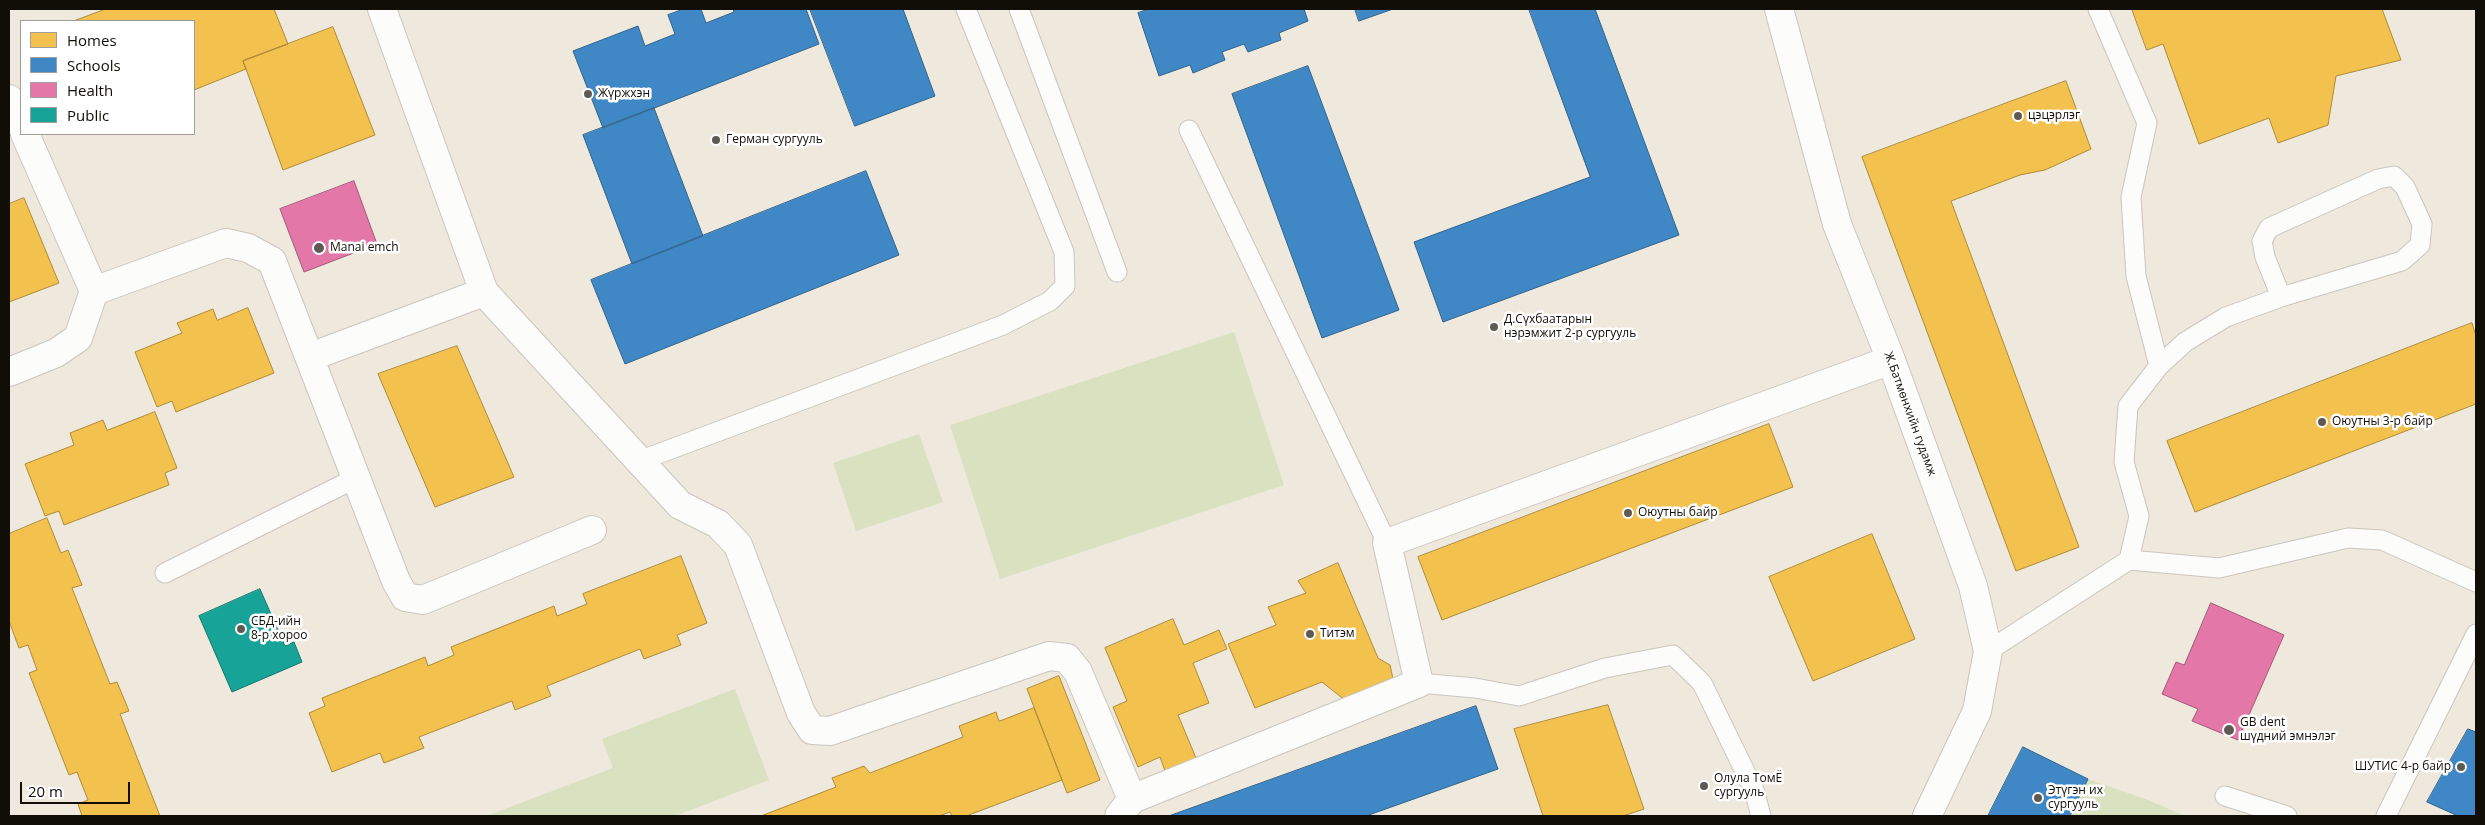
<!DOCTYPE html>
<html>
<head>
<meta charset="utf-8">
<style>
	body { margin:0 }
	#map { position:relative; width:2485px; height:825px; overflow:hidden; background:#eee8dd; font-family:"Open Sans",sans-serif }
	canvas { display:block }
	.frame { position:absolute; inset:0; border:10px solid #110e08; pointer-events:none }
	.legend { position:absolute; left:20px; top:20px; width:175px; height:115px; box-sizing:border-box; background:#fff; border:1px solid #a09f9c; margin:0; padding:6px 9px; list-style:none; font-size:15px; color:#110e08 }
	.legend li { display:flex; align-items:center; gap:10px; height:25px }
	.legend b { width:25px; border:1px solid #a09f9c }
	.scale { position:absolute; left:20px; top:782px; width:110px; height:22px; box-sizing:border-box; border:2px solid #110e08; border-top:0; padding-left:6px; font-size:15px; line-height:18px; white-space:nowrap; color:#110e08; -webkit-text-stroke:4px #fff; paint-order:stroke }
</style>
</head>
<body>
<div id="map">
<canvas width="2485" height="825"></canvas>
<div class="frame"></div>
<ul class="legend">
<li><b style="height:14px;background:#f2c14e"></b>Homes</li>
<li><b style="height:14px;background:#3f88c5"></b>Schools</li>
<li><b style="height:14px;background:#e377a8"></b>Health</li>
<li><b style="height:14px;background:#17a398"></b>Public</li>
</ul>
<div class="scale">20 m</div>
</div>
<script>
const c = document.querySelector('canvas').getContext('2d');
c.lineJoin = 'round';
function fill(path, color) { c.fillStyle = color; c.fill(path, 'evenodd'); }
function trace(path, color, width, dash) { c.strokeStyle = color; c.lineWidth = width; c.lineCap = dash ? 'butt' : 'round'; c.setLineDash(dash || []); c.stroke(path); }
function drawText(font, color, halo, rows, align = 'center') {
  c.font = font + ' "Open Sans",sans-serif'; c.lineWidth = 5; c.setLineDash([]); c.textBaseline = 'middle'; c.strokeStyle = halo; c.fillStyle = color; for (const [text, x, y, turn = 0] of rows) {
    c.save(); c.translate(x, y); c.rotate((+turn || 0) * Math.PI / 180); c.textAlign = isNaN(turn) ? turn : align; if (halo) c.strokeText(text, 0, 0); c.fillText(text, 0, 0); c.restore();
  }
}
fill(new Path2D(`
	M 1234,332 L 1284,485 L 1000,579 L 950,425 Z
	M 919,434 L 943,502 L 856,531 L 833,463 Z
	M 735,689 L 769,780 L 675,816 L 486,816 L 613,768 L 602,739 Z
	M 2088,779 L 2148,800 L 2185,816 L 2070,816 Z`), '#dae1c1');
const homes = new Path2D(`
	M 106,9 L 274,9 L 288,44 L 243,61 L 246,69 L 194,90 L 194,21 L 74,21 Z
	M 2132,9 L 2382,9 L 2401,60 L 2336,76 L 2328,125 L 2278,143 L 2269,118 L 2199,144 L 2163,44 L 2147,50 Z
	M 333,27 L 375,135 L 283,170 L 243,61 Z
	M 2066,81 L 2091,149 L 2045,170 L 2020,175 L 1951,201 L 2079,547 L 2016,571 L 1862,157 Z
	M 24,198 L 59,283 L 9,302 L 9,204 Z
	M 248,308 L 274,373 L 176,412 L 172,401 L 157,407 L 135,352 L 182,333 L 177,323 L 213,309 L 217,320 Z
	M 2472,323 L 2476,336 L 2476,404 L 2195,512 L 2167,441 Z
	M 457,346 L 514,477 L 435,507 L 378,374 Z
	M 155,412 L 177,468 L 165,473 L 169,485 L 64,525 L 59,511 L 45,516 L 25,464 L 74,445 L 70,433 L 103,420 L 107,430 Z
	M 1769,424 L 1793,487 L 1442,620 L 1418,557 Z
	M 47,518 L 61,553 L 68,550 L 82,585 L 72,588 L 110,684 L 117,682 L 129,711 L 120,714 L 160,816 L 82,816 L 78,804 L 88,800 L 77,772 L 69,775 L 29,673 L 37,670 L 28,645 L 19,648 L 9,621 L 9,534 Z
	M 1872,534 L 1915,639 L 1813,681 L 1769,577 Z
	M 681,556 L 707,623 L 677,635 L 681,645 L 644,659 L 640,649 L 547,686 L 551,696 L 515,710 L 512,701 L 419,737 L 424,748 L 384,763 L 380,753 L 332,772 L 309,713 L 325,706 L 322,698 L 425,657 L 428,666 L 454,655 L 451,647 L 554,606 L 557,616 L 587,604 L 583,594 Z
	M 1338,563 L 1378,658 L 1390,665 L 1393,679 L 1378,692 L 1350,704 L 1322,682 L 1255,708 L 1228,644 L 1276,625 L 1268,607 L 1306,593 L 1298,581 Z
	M 1173,619 L 1184,645 L 1219,630 L 1227,649 L 1193,663 L 1209,703 L 1178,715 L 1196,758 L 1165,771 L 1160,757 L 1138,767 L 1113,707 L 1127,701 L 1105,648 Z
	M 1059,676 L 1100,780 L 1067,793 L 1027,689 Z
	M 1608,705 L 1644,809 L 1623,816 L 1543,816 L 1514,729 Z
	M 1034,708 L 1062,780 L 966,816 L 952,816 L 950,812 L 939,816 L 761,816 L 836,787 L 832,778 L 864,766 L 870,773 L 963,737 L 959,726 L 996,712 L 999,721 Z`);
fill(homes, '#f2c14e');
trace(homes, '#ae8b39', 1);
const schools = new Path2D(`
	M 684,9 L 701,9 L 706,23 L 734,12 L 733,9 L 806,9 L 819,44 L 603,128 L 573,51 L 638,26 L 645,46 L 675,34 L 668,15 Z
	M 810,9 L 903,9 L 935,96 L 855,126 Z
	M 1149,9 L 1304,9 L 1308,21 L 1279,33 L 1281,40 L 1248,52 L 1244,44 L 1222,52 L 1225,60 L 1193,73 L 1190,65 L 1159,76 L 1138,13 Z
	M 1355,9 L 1393,9 L 1359,21 Z
	M 1529,9 L 1595,9 L 1679,235 L 1443,322 L 1414,242 L 1590,177 Z
	M 1308,66 L 1399,310 L 1322,338 L 1232,94 Z
	M 654,108 L 703,236 L 632,264 L 583,135 Z
	M 866,171 L 899,255 L 625,364 L 591,280 Z
	M 1476,706 L 1498,769 L 1366,816 L 1169,816 Z
	M 2468,729 L 2476,732 L 2476,816 L 2458,816 L 2427,802 Z
	M 2023,747 L 2088,779 L 2070,816 L 1988,816 Z`);
fill(schools, '#3f88c5');
trace(schools, '#31638c', 1);
const health = new Path2D(`
	M 354,181 L 377,244 L 304,272 L 280,209 Z
	M 2211,603 L 2284,635 L 2238,740 L 2192,721 L 2198,709 L 2162,694 L 2176,662 L 2184,665 Z`);
fill(health, '#e377a8');
trace(health, '#a45878', 1);
const public = new Path2D(`
	M 260,589 L 285,646 L 294,642 L 302,662 L 232,692 L 199,616 Z`);
fill(public, '#17a398');
trace(public, '#15766d', 1);
const lane = new Path2D(`
	M 1019,9 L 1117,272
	M 2098,9 L 2147,123 L 2131,197 L 2136,276 L 2159,366
	M 1189,130 L 1387,543
	M 639,461 L 1003,325 L 1050,301 L 1065,286 L 1064,252 L 966,9
	M 2129,560 L 2219,568 L 2348,538 L 2382,540 L 2476,582
	M 165,573 L 356,478
	M 1988,651 L 2129,560 L 2139,516 L 2124,462 L 2128,406 L 2159,366 L 2185,342 L 2226,317 L 2281,297 L 2402,261 L 2420,245 L 2422,224 L 2405,187 L 2394,176 L 2378,179 L 2269,228 L 2262,241 L 2265,257 L 2281,297
	M 1419,683 L 1475,688 L 1519,696 L 1605,668 L 1673,655 L 1702,683 L 1754,790 L 1761,816
	M 2225,796 L 2287,816
	M 2386,816 L 2476,634`);
const street = new Path2D(`
	M 382,9 L 484,292 L 680,505 L 718,524 L 738,545 L 801,713 L 812,730 L 830,731 L 1049,656 L 1067,658 L 1078,672 L 1132,799
	M 1779,9 L 1837,224 L 1891,360 L 1973,586 L 1988,651 L 1977,711 L 1927,816
	M 9,99 L 21,125
	M 25,134 L 94,291
	M 310,357 L 484,292
	M 9,372 L 56,353 L 78,338 L 94,291 L 226,243 L 248,248 L 272,261 L 396,581 L 405,597 L 423,600 L 592,530
	M 1119,816 L 1132,799 L 1419,683 L 1387,543 L 1891,360`);
trace(lane, '#cac6be', 21);
trace(street, '#cac6be', 30);
trace(lane, '#fcfcfa', 19);
trace(street, '#fcfcfa', 28);
for (const [x, y, r, color] of [
	[588,94,5,"#5e5a53"],
	[2018,116,5,"#5e5a53"],
	[716,140,5,"#5e5a53"],
	[319,248,6,"#5e5a53"],
	[1494,327,5,"#5e5a53"],
	[2322,422,5,"#5e5a53"],
	[1628,513,5,"#5e5a53"],
	[241,629,5,"#5e5a53"],
	[1310,634,5,"#5e5a53"],
	[2229,730,6,"#5e5a53"],
	[2461,767,5,"#5e5a53"],
	[1704,786,5,"#5e5a53"],
	[2038,798,5,"#5e5a53"]
]) { const dot = new Path2D(); dot.arc(x, y, r, 0, 2 * Math.PI); c.fillStyle = color; c.fill(dot); trace(dot, '#fff', 2); }
drawText('12px', '#110e08', '#fff', [
	["Жүржхэн",598,94],
	["цэцэрлэг",2028,116],
	["Герман сургууль",726,140],
	["Manai emch",330,248],
	["Д.Сүхбаатарын",1504,320],
	["нэрэмжит 2-р сургууль",1504,334],
	["Оюутны 3-р байр",2332,422],
	["Оюутны байр",1638,513],
	["СБД-ийн",251,622],
	["8-р хороо",251,636],
	["Титэм",1320,634],
	["GB dent",2240,723],
	["шүдний эмнэлэг",2240,737],
	["ШУТИС 4-р байр",2451,767,"right"],
	["Олула ТомЁ",1714,779],
	["сургууль",1714,793],
	["Этүгэн их",2048,791],
	["сургууль",2048,805]
], 'left');
drawText('12px', '#110e08', '#fff', [
	["Ж.Батмөнхийн гудамж",1910,414,70]
]);
</script>
</body>
</html>
